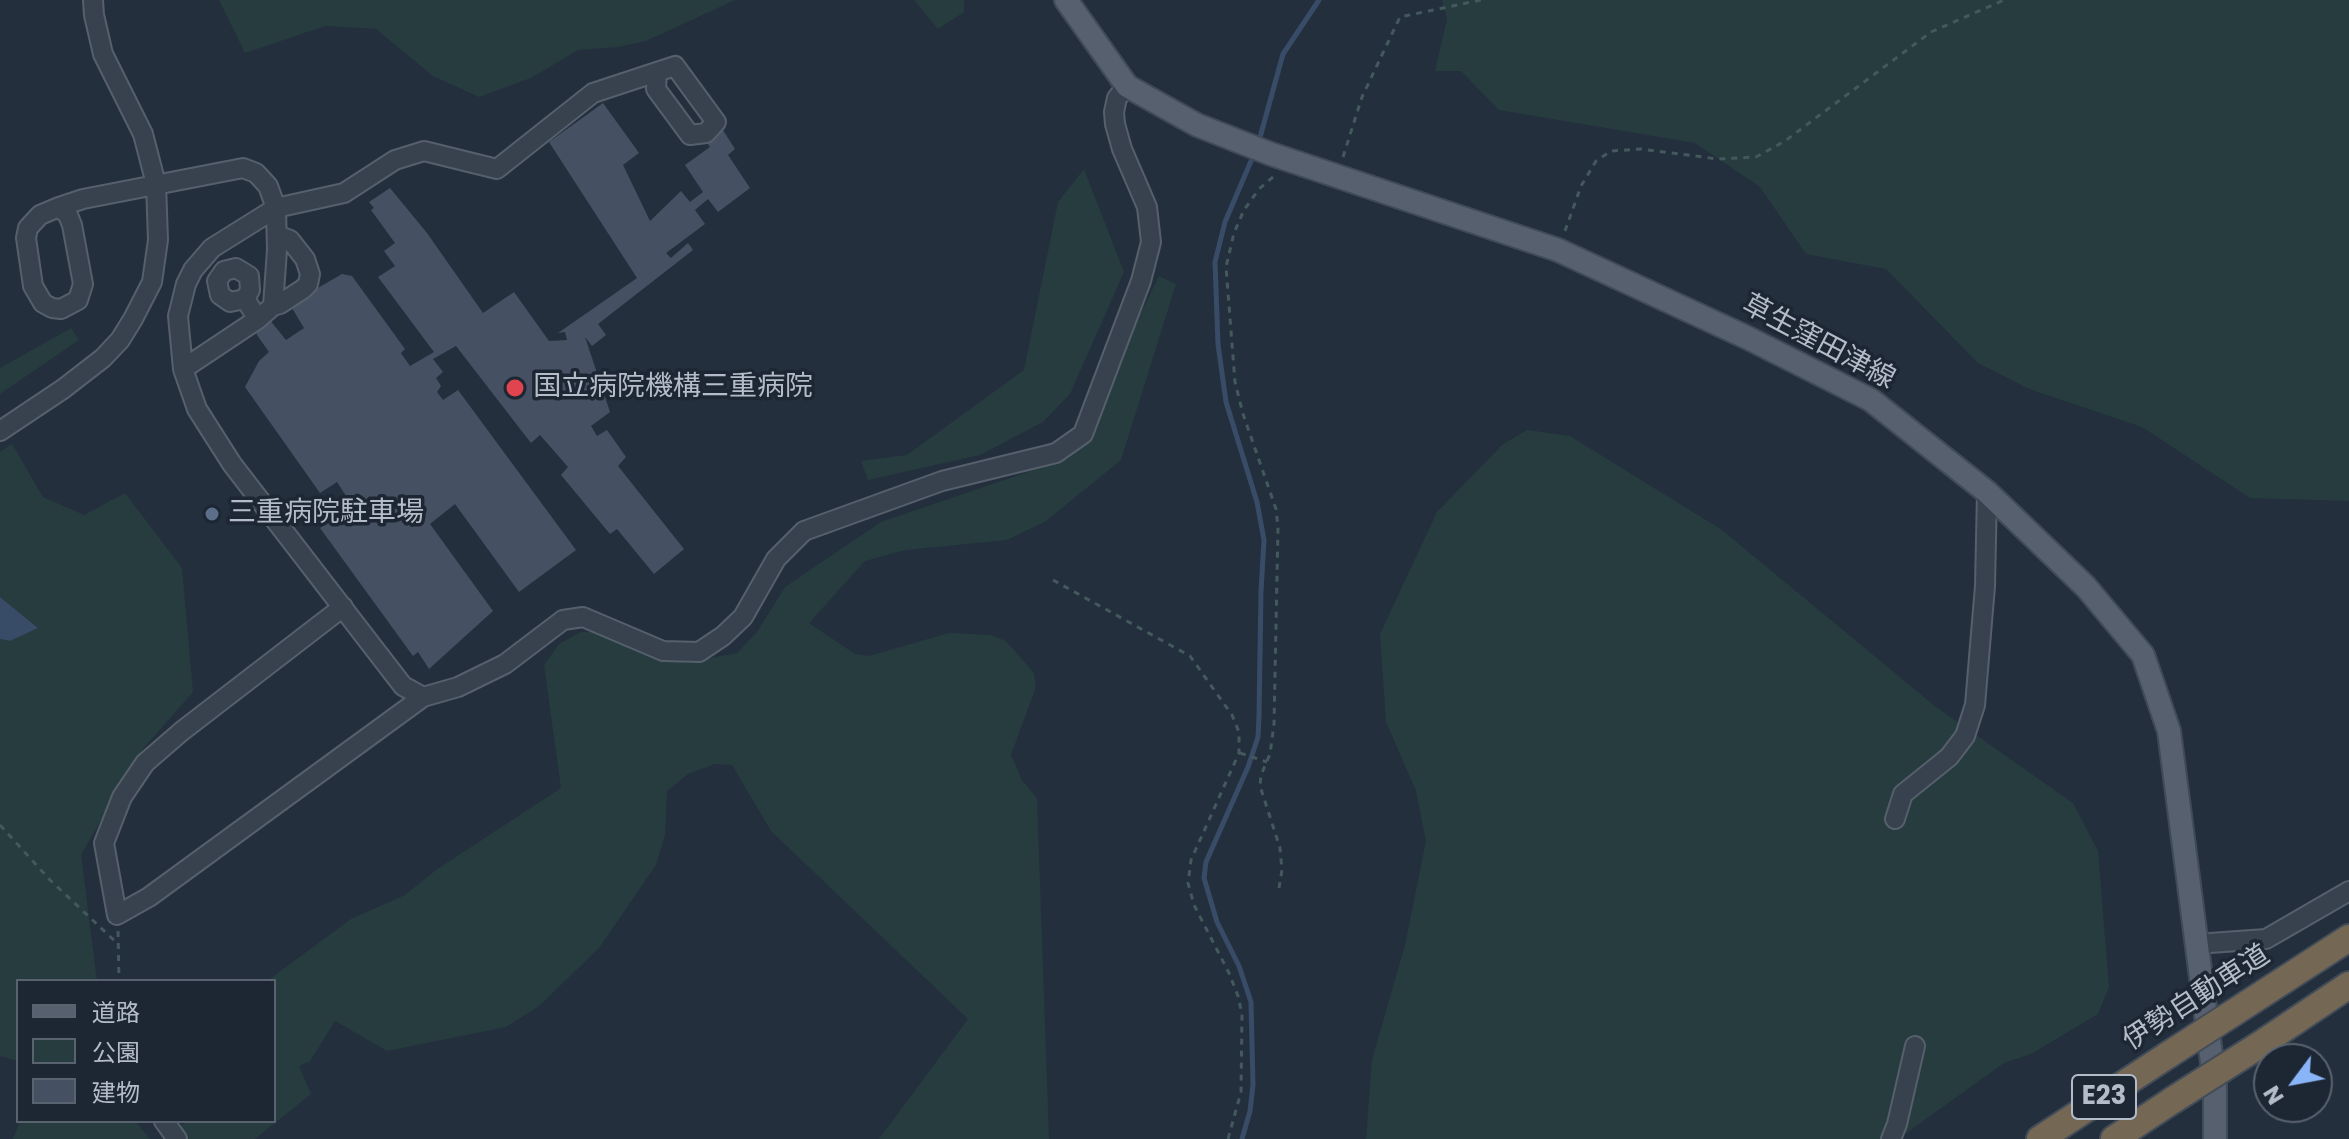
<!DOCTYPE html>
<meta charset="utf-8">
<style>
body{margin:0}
#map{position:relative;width:2349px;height:1139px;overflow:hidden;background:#242f3e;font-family:Poppins,"Noto Sans JP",sans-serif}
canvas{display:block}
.legend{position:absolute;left:16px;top:979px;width:260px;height:144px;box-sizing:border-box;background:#1d2633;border:2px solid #59626f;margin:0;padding:10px 14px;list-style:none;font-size:24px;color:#b4bcc9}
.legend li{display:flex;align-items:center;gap:16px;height:40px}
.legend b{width:40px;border:2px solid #59626f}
.north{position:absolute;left:2253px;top:1043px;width:80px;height:80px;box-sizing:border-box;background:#1d2633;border:2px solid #59626f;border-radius:50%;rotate:238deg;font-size:22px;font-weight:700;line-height:32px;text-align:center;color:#b4bcc9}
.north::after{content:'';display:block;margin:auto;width:28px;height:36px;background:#8ab4f8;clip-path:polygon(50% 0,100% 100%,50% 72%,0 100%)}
</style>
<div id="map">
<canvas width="2349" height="1139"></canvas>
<ul class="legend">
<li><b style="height:10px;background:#56606e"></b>道路</li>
<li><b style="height:22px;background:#263c3f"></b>公園</li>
<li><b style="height:22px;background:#455162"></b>建物</li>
</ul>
<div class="north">N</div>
</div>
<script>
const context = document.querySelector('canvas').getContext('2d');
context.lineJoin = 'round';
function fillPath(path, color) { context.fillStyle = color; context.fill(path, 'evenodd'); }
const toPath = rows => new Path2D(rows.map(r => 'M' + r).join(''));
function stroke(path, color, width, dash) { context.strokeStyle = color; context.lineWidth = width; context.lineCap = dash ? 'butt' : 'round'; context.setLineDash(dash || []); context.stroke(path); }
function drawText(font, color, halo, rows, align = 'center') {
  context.font = font + ' Poppins,"Noto Sans JP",sans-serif'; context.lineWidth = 7; context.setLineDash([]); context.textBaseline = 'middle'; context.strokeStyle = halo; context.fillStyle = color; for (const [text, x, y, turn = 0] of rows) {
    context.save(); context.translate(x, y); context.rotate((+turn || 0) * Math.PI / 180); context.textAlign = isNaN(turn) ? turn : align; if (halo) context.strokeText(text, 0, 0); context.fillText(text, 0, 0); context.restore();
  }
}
fillPath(toPath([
 [219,0,735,0,646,41,618,47,578,50,531,78,479,97,433,76,376,29,325,26,245,53],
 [914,0,964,0,964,12,938,29],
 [1442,0,2349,0,2349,501,2250,498,2142,427,2029,389,1978,363,1886,269,1806,254,1760,187,1695,143,1499,110,1461,71,1435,71,1447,19],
 [1084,169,1124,272,1070,394,1043,422,980,455,868,480,861,461,907,455,1024,370,1058,202],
 [1159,276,1176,284,1121,460,1046,521,1007,540,905,550,865,561,809,623,855,654,869,656,949,633,991,635,1006,641,1034,673,1036,687,1011,755,1022,780,1037,798,1049,1139,879,1139,968,1019,771,831,732,765,715,764,688,774,667,791,665,835,656,865,599,948,539,1006,506,1027,387,1051,335,1021,310,1061,299,1066,311,1094,255,1139,165,1139,186,1121,274,1121,274,981,267,981,351,919,405,895,436,870,561,788,544,665,559,644,581,632,595,632,685,663,737,653,757,632,785,587,881,522,1069,458],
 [71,328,79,340,0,394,0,368],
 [1527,430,1570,436,1722,530,1936,707,2073,803,2098,851,2109,987,2098,1014,2031,1054,2004,1063,1898,1139,1366,1139,1372,1060,1405,945,1426,841,1416,791,1386,722,1380,634,1437,512,1503,444],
 [12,444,43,497,84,515,125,493,182,568,193,692,142,750,81,855,97,981,18,981,18,1061,0,1056,0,639,10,641,38,628,0,597,0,452],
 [20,1121,135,1121,150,1139,13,1139]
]), '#263c3f');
fillPath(toPath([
 [0,597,38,628,10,641,0,639]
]), '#394c67');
stroke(toPath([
 [1259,141,1283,54,1319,0],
 [1242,1139,1250,1111,1253,1085,1251,1002,1239,966,1217,922,1204,878,1206,862,1248,767,1258,737,1259,717,1261,591,1264,540,1257,502,1226,402,1218,344,1215,262,1225,222,1254,154]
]), '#394c67', 5);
fillPath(toPath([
 [603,103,639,153,623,165,650,221,681,191,690,202,703,192,685,165,710,147,705,140,721,127,735,149,728,155,750,188,718,212,708,199,695,210,705,224,666,253,671,258,688,243,693,250,598,324,606,335,592,346,585,337,610,412,591,426,597,436,607,430,626,457,618,466,684,549,654,574,617,529,610,534,561,475,568,467,540,435,531,443,456,346,433,359,443,372,436,378,441,386,437,392,443,400,458,390,576,550,519,592,455,504,430,524,493,611,429,669,418,652,413,656,320,528,352,505,337,482,320,493,245,387,259,361,269,352,257,335,255,327,269,319,286,340,304,328,292,308,295,305,289,293,291,286,300,281,311,292,342,274,352,276,405,349,401,353,410,366,434,352,378,277,395,266,384,251,395,243,371,210,374,208,369,202,390,188,427,233,483,313,514,292,549,341,567,340,565,332,558,333,637,278,549,142]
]), '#455162');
const minor = toPath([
 [59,207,68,215,72,225,83,284,78,300,61,309,52,308,43,303,33,286,26,238,28,228,40,215,59,207,83,199,243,168,256,173,268,186,276,208,212,248,193,270,186,284,178,316,183,369,197,409,232,464,403,686,423,697],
 [245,299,250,290,249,276,236,268,224,271,217,281,220,295,230,302,245,299,258,319],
 [273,306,280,304,303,289,308,284,310,274,305,259,290,240,277,235],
 [183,369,258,319,273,306,277,250,276,208,344,193,395,160,424,151,497,169,593,93,675,66,716,122,706,133,690,135,656,89,657,72],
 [0,431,63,389,103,358,120,340,133,319,152,282,158,240,156,184,143,134,103,54,94,15,93,0],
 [343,607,182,731,145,763,122,797,104,843,117,915,149,897,423,697,458,687,505,664,563,620,583,617,663,651,699,652,723,636,743,617,776,559,804,531,942,481,1056,453,1083,434,1141,281,1151,242,1147,207,1122,149,1115,124,1114,112,1117,98,1127,86],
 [1895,819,1903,794,1949,757,1965,736,1975,705,1985,586,1987,492],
 [2196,944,2266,939,2349,891],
 [164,1121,177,1139],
 [1891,1139,1897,1124,1915,1046]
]);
const major = toPath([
 [1066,0,1127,86,1197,125,1271,154,1558,250,1748,338,1871,400,1987,492,2086,587,2143,655,2169,731,2215,1085,2215,1139]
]);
const highway = toPath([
 [2247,1004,2349,938],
 [2258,1046,2349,985],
 [2040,1139,2168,1055],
 [2114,1139,2173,1100]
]);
stroke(minor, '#565f6c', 22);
stroke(major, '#414a57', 26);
stroke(highway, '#434c59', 30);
stroke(toPath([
 [1343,157,1362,97,1400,17,1481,0],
 [1273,177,1259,189,1244,210,1234,233,1226,267,1235,382,1243,414,1276,509,1278,527,1274,724,1270,754,1261,775,1260,786,1280,848,1282,870,1278,894],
 [1565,231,1581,186,1596,161,1611,151,1641,149,1718,159,1756,157,1785,141,1931,32,2004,0],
 [1053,580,1190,656,1232,715,1239,732,1239,753,1191,860,1188,883,1194,905,1229,973,1238,996,1242,1014,1241,1092,1228,1139],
 [1240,753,1267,762],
 [0,825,50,880,118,944],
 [118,931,119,981]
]), '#44595c', 3, [6, 6]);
stroke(minor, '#38414e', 18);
stroke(major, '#56606e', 22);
stroke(highway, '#746855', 26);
const highwayBridge = toPath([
 [2168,1055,2247,1004],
 [2173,1100,2258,1046]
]);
stroke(highwayBridge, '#434c59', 30, []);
stroke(highwayBridge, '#746855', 26);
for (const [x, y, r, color] of [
 [515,388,10,"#e0444e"],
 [212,514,8,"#5c6f8a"]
]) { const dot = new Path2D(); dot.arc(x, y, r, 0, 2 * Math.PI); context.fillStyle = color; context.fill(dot); stroke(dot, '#1d2633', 3); }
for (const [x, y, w] of [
 [2104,1097,64]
]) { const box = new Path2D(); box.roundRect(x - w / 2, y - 22, w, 44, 6); context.fillStyle = '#1d2633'; context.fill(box); stroke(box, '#b4bcc9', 2); }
drawText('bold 26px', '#b4bcc9', null, [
 ["E23",2104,1097]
]);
drawText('28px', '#b4bcc9', '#1d2633', [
 ["草生窪田津線",1818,343,28],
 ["伊勢自動車道",2197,999,-33]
]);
drawText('28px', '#b4bcc9', '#1d2633', [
 ["国立病院機構三重病院",533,388],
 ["三重病院駐車場",228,514]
], 'left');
</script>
